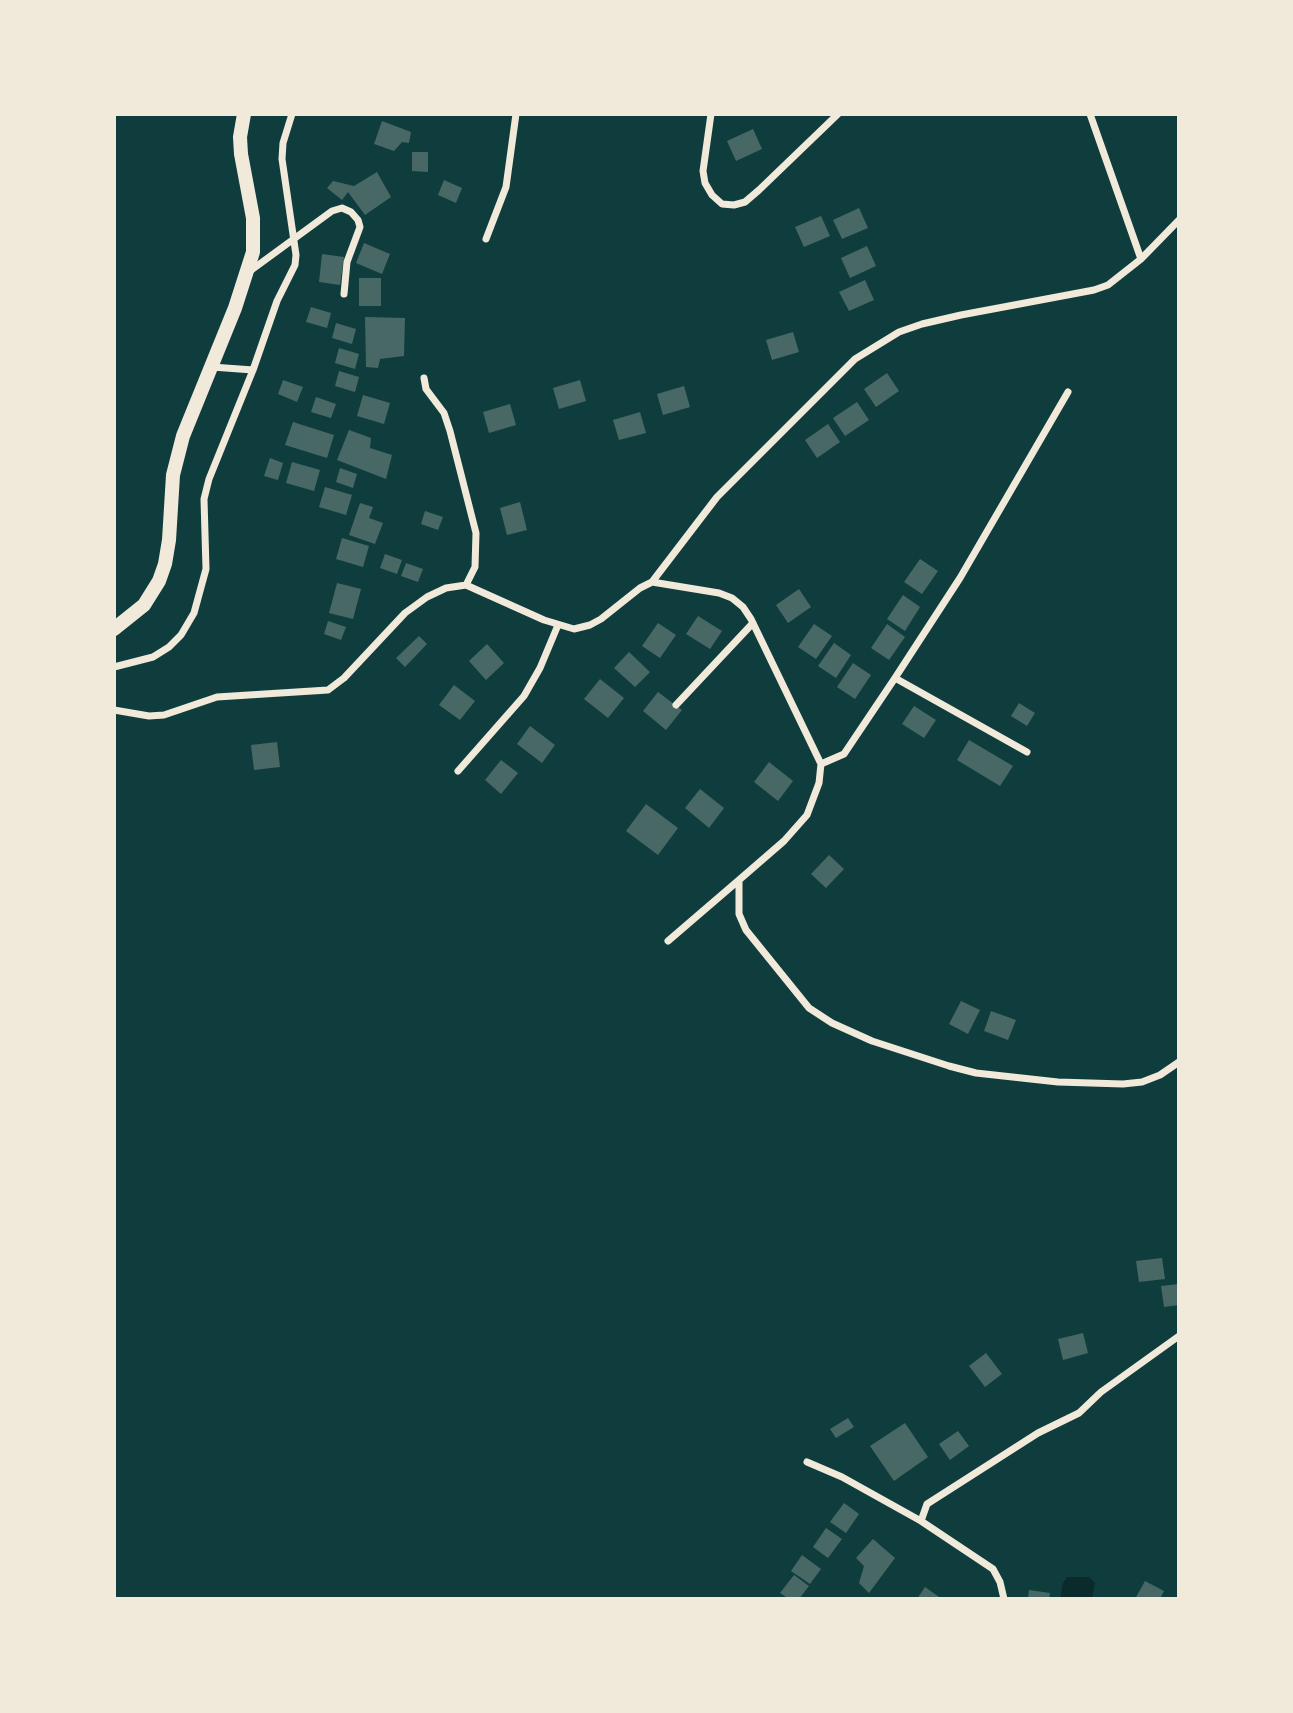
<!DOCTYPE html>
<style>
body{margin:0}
#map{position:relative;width:1293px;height:1713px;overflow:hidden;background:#0f3d3e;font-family:Literata,serif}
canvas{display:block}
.frame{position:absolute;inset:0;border:116px solid #f1e9da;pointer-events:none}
</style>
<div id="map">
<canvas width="1293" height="1713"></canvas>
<div class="frame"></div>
</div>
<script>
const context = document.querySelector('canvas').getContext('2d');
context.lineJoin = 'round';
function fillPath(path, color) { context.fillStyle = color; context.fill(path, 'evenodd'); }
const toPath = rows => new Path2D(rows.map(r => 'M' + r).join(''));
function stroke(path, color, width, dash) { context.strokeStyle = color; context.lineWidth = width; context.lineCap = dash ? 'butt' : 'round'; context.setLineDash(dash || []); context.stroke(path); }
fillPath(toPath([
 [1067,1577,1089,1577,1095,1583,1092,1599,1060,1599,1063,1583]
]), '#0a2a2b');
fillPath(toPath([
 [382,121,411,132,409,143,402,142,394,151,374,144],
 [753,129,762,149,736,161,727,141],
 [412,152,428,152,428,172,412,171],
 [377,172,391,197,365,215,348,192,342,200,327,188,333,181,354,186],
 [444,180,462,188,456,203,438,195],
 [859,208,868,228,842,239,833,220],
 [821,216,830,236,804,247,795,227],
 [364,243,390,254,382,274,356,263],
 [867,246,876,266,850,278,841,258],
 [322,254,344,257,340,285,319,282],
 [359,278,381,278,381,306,359,306],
 [865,280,874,300,849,311,839,292],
 [311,307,331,313,327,328,306,322],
 [365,317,405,318,404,356,380,359,378,368,366,367],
 [336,323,356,329,352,344,332,338],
 [793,332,799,352,772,360,766,340],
 [339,348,359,354,355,369,335,363],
 [339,371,359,377,355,392,335,386],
 [887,373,899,391,876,407,864,389],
 [283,380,303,387,297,402,278,394],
 [580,380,586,401,559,409,553,388],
 [684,386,690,407,663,415,657,394],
 [363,395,390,403,384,424,357,416],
 [316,397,336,404,331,418,311,412],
 [857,402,869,420,845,436,833,418],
 [510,404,516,425,489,433,483,412],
 [640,412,646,433,619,440,613,420],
 [293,422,334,435,327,458,285,445],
 [828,424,840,442,817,458,805,440],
 [349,430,371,438,370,448,392,455,386,479,337,460],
 [270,458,283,463,278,480,264,476],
 [292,462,320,470,314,491,286,483],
 [340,468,357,474,353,488,336,482],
 [325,487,352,495,346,515,319,507],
 [520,502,527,530,507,535,500,508],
 [360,503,373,507,369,518,383,523,375,544,349,535],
 [425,511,443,517,438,530,421,524],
 [342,538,369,546,363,567,336,559],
 [385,554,402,560,397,574,380,568],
 [920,559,938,571,922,594,904,582],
 [406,563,423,569,418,582,401,576],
 [337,583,361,589,353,619,329,613],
 [799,589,811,607,788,623,776,605],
 [903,595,920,607,905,631,887,619],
 [698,616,722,631,710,649,686,634],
 [328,621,346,627,341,640,324,634],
 [658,623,676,635,660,658,642,646],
 [814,624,832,636,816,659,798,647],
 [887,624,905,637,889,660,871,648],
 [419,636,427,644,405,667,396,658],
 [834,643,851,655,836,678,818,666],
 [487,644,504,663,486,680,469,661],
 [629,652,650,672,635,687,614,668],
 [853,663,871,675,855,699,837,687],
 [600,679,624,698,608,718,584,699],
 [454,685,475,701,460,720,439,705],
 [658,692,682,710,666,730,643,711],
 [1019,703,1035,713,1027,726,1011,716],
 [914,706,936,720,924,738,902,724],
 [530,726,555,745,542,763,517,744],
 [969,740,1013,766,1000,786,957,760],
 [277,742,280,767,254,770,251,745],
 [501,760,518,773,501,794,485,780],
 [769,762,793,781,778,801,754,782],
 [700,789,724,808,709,828,685,808],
 [646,804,678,828,658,855,626,831],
 [829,855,844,869,826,888,811,874],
 [961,1001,980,1010,968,1034,949,1024],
 [991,1011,1016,1020,1008,1040,984,1031],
 [1162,1258,1165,1279,1139,1282,1136,1261],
 [1179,1284,1179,1305,1164,1307,1161,1286],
 [1083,1333,1088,1353,1063,1360,1058,1339],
 [986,1353,1002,1374,985,1387,969,1366],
 [848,1418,854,1427,836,1438,830,1429],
 [905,1423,928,1457,894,1481,870,1446],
 [958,1431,969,1446,950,1460,939,1444],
 [844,1503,859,1514,846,1533,830,1522],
 [826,1528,842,1539,828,1558,813,1547],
 [873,1539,895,1558,869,1593,859,1583,864,1566,856,1558],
 [802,1555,821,1569,810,1584,791,1571],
 [794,1575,809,1586,799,1599,789,1599,780,1593],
 [1145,1581,1164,1591,1160,1599,1135,1599],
 [925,1587,942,1599,917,1599],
 [1029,1590,1050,1593,1049,1599,1028,1599]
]), '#486865');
stroke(toPath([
 [711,114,703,171,705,183,712,195,722,204,734,205,745,202,759,190,838,114],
 [1090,114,1141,259],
 [486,239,506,187,516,114],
 [250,271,332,211,342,208,351,212,358,220,360,227,347,262,344,294],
 [212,367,253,370],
 [424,378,426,389,444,413,450,431,476,533,475,567,466,585],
 [652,582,717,497,855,359,899,332,922,324,961,315,1094,290,1108,285,1141,259,1179,220],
 [114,667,153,657,169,647,181,635,194,613,206,569,204,499,209,479,253,370,277,301,295,265,296,255,282,159,283,143,292,114],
 [895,678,1027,752],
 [676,705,753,623],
 [114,710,149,716,164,715,217,697,328,690,344,678,405,613,427,597,446,588,466,585,544,620,574,629,590,625,601,619,640,588,652,582,719,593,732,598,743,607,751,619,821,764,819,783,807,815,784,841,739,880,739,914,746,930,809,1008,832,1023,872,1041,949,1066,976,1073,1058,1082,1123,1084,1142,1082,1160,1075,1179,1062],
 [821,764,844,754,895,678,960,578,1068,392],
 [458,771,524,696,540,668,558,625],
 [668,941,739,880],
 [807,1462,842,1477,921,1521],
 [1004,1599,1000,1582,993,1569,921,1521,927,1504,1038,1433,1079,1413,1101,1392,1179,1336]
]), '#f1e9da', 7);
stroke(toPath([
 [114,629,144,605,159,581,165,564,169,540,173,475,183,436,235,308,253,252,253,218,241,154,240,137,244,114]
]), '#f1e9da', 14);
</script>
